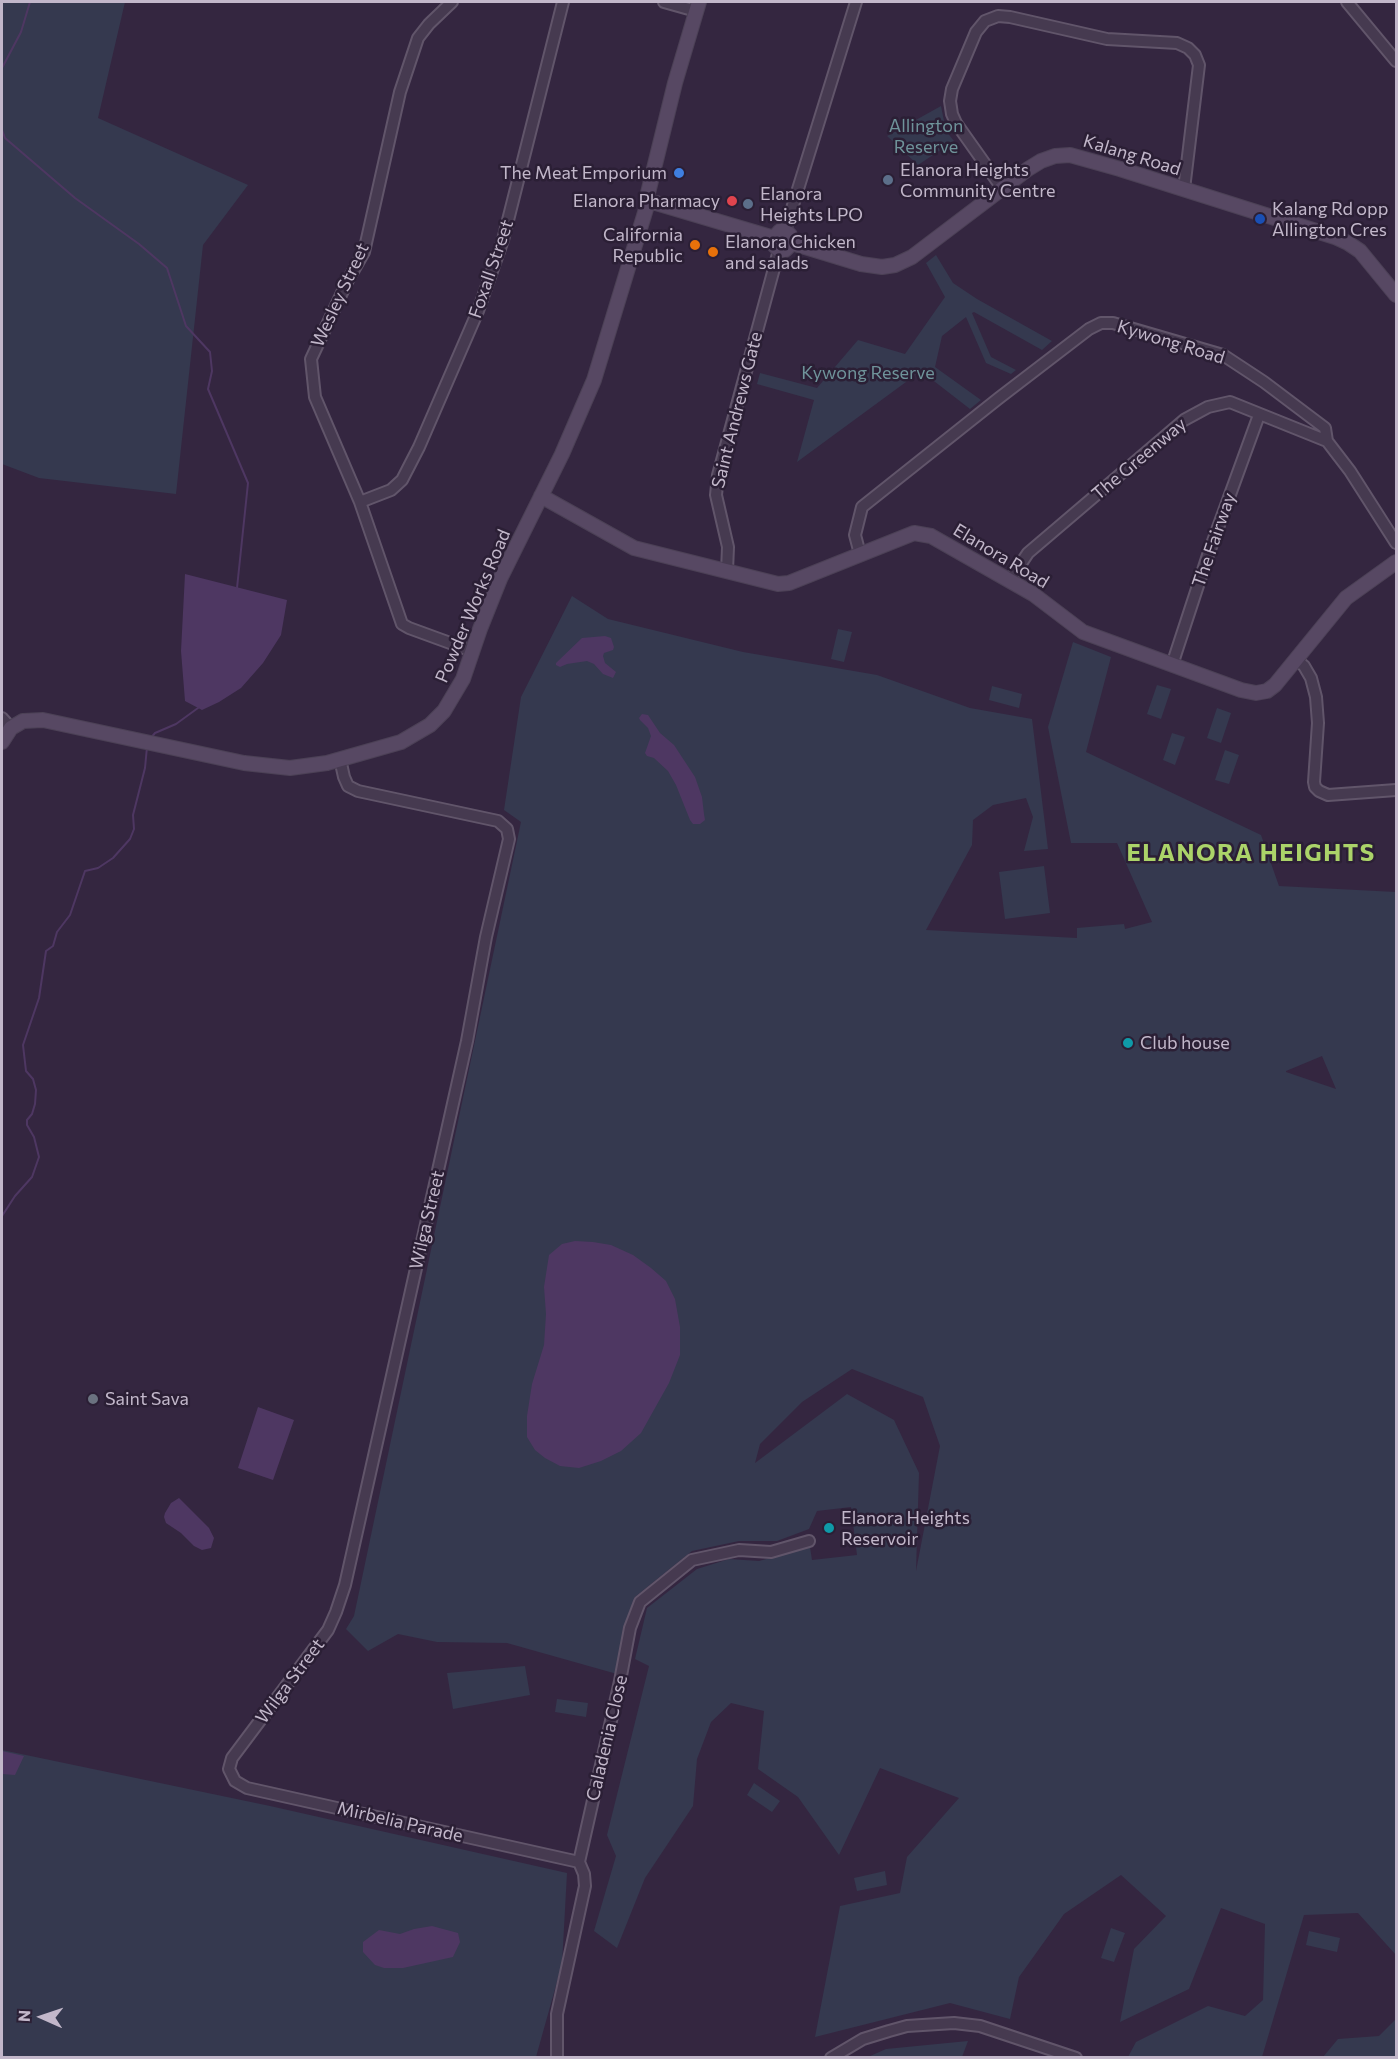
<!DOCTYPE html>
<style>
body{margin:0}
#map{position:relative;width:1398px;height:2059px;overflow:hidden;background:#342640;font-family:Commissioner,sans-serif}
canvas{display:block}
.frame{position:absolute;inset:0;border:3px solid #c2b7ca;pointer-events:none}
.north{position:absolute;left:12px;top:1987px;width:60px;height:60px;-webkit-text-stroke:4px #2b1f35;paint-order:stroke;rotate:273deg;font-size:16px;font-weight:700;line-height:24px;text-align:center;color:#c2b7ca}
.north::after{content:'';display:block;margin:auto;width:21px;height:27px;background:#c2b7ca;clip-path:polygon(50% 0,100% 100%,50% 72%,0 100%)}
</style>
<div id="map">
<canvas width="1398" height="2059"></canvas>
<div class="frame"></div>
<div class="north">N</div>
</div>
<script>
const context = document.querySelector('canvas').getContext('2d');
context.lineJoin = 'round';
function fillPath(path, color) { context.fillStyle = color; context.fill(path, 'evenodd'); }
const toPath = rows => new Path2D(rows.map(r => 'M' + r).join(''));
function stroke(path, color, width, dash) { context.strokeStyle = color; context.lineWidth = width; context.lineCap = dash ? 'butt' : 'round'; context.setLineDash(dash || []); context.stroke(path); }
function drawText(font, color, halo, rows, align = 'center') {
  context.font = font + ' Commissioner,sans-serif'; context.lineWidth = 5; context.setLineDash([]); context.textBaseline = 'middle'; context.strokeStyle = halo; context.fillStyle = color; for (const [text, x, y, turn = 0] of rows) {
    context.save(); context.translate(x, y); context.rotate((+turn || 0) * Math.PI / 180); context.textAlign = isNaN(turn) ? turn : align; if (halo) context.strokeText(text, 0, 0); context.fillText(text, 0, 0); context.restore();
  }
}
fillPath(toPath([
 [2,2,125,2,98,118,248,185,203,245,176,494,39,478,2,464],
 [941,106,946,131,954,141,918,165,887,136],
 [936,255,953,283,977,299,1052,341,1042,350,974,312,972,313,991,357,1016,370,1011,374,986,363,966,317,942,336,935,367,981,400,970,409,921,371,797,462,814,400,757,384,760,373,817,388,858,340,905,354,945,297,926,263],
 [572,596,608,619,743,652,877,675,970,708,1032,719,1048,849,1024,851,1033,817,1026,798,993,805,973,820,972,845,926,930,1077,938,1077,928,1124,924,1125,929,1152,922,1117,843,1071,843,1048,727,1073,642,1111,657,1086,752,1261,835,1279,886,1396,892,1396,1955,1358,1913,1304,1915,1262,2057,1128,2057,1136,2042,1208,2006,1245,2016,1263,2000,1265,1924,1221,1908,1189,1989,1120,2022,1134,1949,1166,1916,1121,1875,1064,1914,1019,1977,1010,2019,950,2003,815,2037,840,1906,900,1893,907,1857,959,1798,880,1768,839,1855,798,1797,758,1769,764,1711,731,1703,711,1722,697,1759,693,1806,645,1878,617,1948,594,1931,616,1856,607,1835,649,1666,635,1659,647,1608,697,1569,729,1559,759,1561,810,1547,812,1560,857,1555,851,1507,817,1511,809,1529,777,1541,739,1541,692,1551,635,1597,625,1624,617,1674,507,1643,437,1642,398,1634,368,1651,346,1629,354,1616,521,822,504,810,521,697],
 [1322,1056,1336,1089,1286,1072,1286,1071],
 [852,1369,923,1397,940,1446,916,1571,919,1473,894,1420,847,1394,755,1463,760,1444,802,1402],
 [838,629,852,632,844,662,831,659],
 [1157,685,1171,689,1161,719,1147,714],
 [992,686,1022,694,1019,708,989,700],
 [1217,708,1231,713,1221,743,1207,738],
 [1172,733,1185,737,1175,765,1163,760],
 [1225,750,1239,755,1229,784,1215,780],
 [1044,866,1050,913,1005,919,999,872],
 [525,1666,530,1695,453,1709,447,1673],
 [557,1699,588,1703,586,1717,555,1712],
 [2,1750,270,1806,567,1873,562,1964,536,2057,2,2058],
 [754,1783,780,1801,772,1812,747,1795],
 [885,1871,887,1885,857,1891,854,1878],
 [1111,1928,1125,1933,1114,1962,1101,1958],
 [1309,1931,1340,1938,1337,1952,1306,1945],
 [1396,2019,1396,2057,1323,2057,1338,2039,1379,2036],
 [968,2041,962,2057,868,2057,886,2049]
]), '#35394f');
fillPath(toPath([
 [185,574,287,600,281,635,263,663,241,688,219,702,202,710,185,701,181,651],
 [605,636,611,638,614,647,613,650,604,653,603,656,605,663,616,672,613,678,603,674,594,664,587,661,567,664,560,667,556,665,556,663,582,638],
 [642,714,648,715,660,733,674,745,695,777,702,797,704,814,705,820,700,824,693,824,690,820,676,785,668,771,654,758,647,756,645,753,651,736,648,728,640,720,639,718],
 [575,1241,593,1242,611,1245,633,1255,651,1268,666,1281,675,1299,680,1327,680,1355,669,1383,641,1433,621,1451,601,1461,579,1468,560,1466,545,1458,535,1450,527,1437,527,1416,532,1384,544,1345,546,1314,544,1287,549,1255,562,1244],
 [258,1407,294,1420,273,1480,238,1468],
 [179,1498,209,1528,214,1538,211,1548,202,1550,194,1546,181,1533,166,1523,164,1517,165,1513,171,1503],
 [2,1751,24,1756,15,1775,2,1774],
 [432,1926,458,1933,460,1942,453,1957,403,1968,384,1968,375,1965,363,1952,363,1942,379,1930,400,1934,414,1929]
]), '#4e3762');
stroke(toPath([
 [2,68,21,32,30,2],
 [2,130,5,138,75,198,139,244,167,268,186,326,210,352,212,371,208,389,248,483,237,588],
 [150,739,155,733,176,724,198,708],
 [2,1216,15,1196,32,1177,39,1157,34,1137,27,1125,27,1120,32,1114,35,1104,36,1090,33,1079,26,1071,23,1045,39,998,46,951,53,946,57,932,70,915,85,871,98,868,113,858,130,839,134,829,133,815,145,768,147,747]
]), '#4e3762', 2);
const street = toPath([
 [452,2,429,24,418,38,400,92,364,252,348,280,311,359,315,397,360,502,402,624,409,628,472,651],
 [664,2,696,11],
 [1347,2,1396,61],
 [1002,188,956,123,952,114,950,101,952,89,976,32,985,21,998,16,1010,17,1107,39,1177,43,1188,48,1195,55,1199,65,1184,189],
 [785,231,856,2],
 [360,502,391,490,402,480,419,447,478,311,503,240,563,2],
 [860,554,855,535,862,507,999,398,1089,329,1101,323,1113,323,1223,355,1264,382,1325,428,1327,441,1350,471,1396,543],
 [727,571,728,547,716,495,718,475,779,250],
 [1010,580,1028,553,1184,420,1208,407,1230,402,1327,441],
 [1297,660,1304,666,1311,678,1316,697,1318,723,1314,782,1315,787,1319,791,1328,795,1396,790],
 [1172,665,1208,555,1259,415],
 [2,718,11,728],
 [340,759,344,777,348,786,358,791,498,821,507,829,509,839,486,937,467,1041,345,1585,336,1612,328,1630,232,1758,229,1769,235,1781,247,1788,579,1862],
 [557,2058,557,2014,585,1886,584,1874,579,1862,620,1681,630,1628,640,1602,692,1560,739,1550,771,1552,809,1541],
 [831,2058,863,2039,889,2031,907,2026,954,2023,980,2026,1076,2058]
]);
const secondary = toPath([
 [648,193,675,83,699,2],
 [656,203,774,238],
 [774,238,774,245,779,250,785,250,792,243],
 [774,238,780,231,785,231,790,235,792,243],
 [792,243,861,264,882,267,895,265,912,257,1028,169,1041,161,1055,156,1070,155,1120,169,1335,237,1348,243,1360,251,1396,295],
 [541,496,634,548,778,584,789,583,914,533,931,536,1033,594,1083,632,1241,690,1256,693,1267,691,1275,685,1346,598,1396,562],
 [2,742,11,728,23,721,43,720,244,763,290,768,327,763,401,742,430,725,444,711,463,679,480,629,500,579,562,454,594,380,646,209]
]);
stroke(street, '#61556a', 14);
stroke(secondary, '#4c4156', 16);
stroke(street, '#463a50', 10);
stroke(secondary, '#574863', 14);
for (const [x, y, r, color] of [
 [679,173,6,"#3f7fe0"],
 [888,180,6,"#5c6f8a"],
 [732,201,6,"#e0444e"],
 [748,204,6,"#5c6f8a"],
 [1260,219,6,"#1a4fb4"],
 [695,245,6,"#e8710a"],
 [713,252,6,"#e8710a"],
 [1128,1043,6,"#0f9aa8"],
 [93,1399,6,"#6b7280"],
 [829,1528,6,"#0f9aa8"]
]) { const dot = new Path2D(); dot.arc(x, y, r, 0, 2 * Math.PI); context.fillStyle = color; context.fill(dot); stroke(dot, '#2b1f35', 2); }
drawText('18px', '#6f939a', '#2b1f35', [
 ["Allington",926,126],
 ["Reserve",926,147],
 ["Kywong Reserve",868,373]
]);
drawText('18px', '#c2b7ca', '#2b1f35', [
 ["Kalang Road",1132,155,17],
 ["Foxall Street",491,269,-71],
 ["Wesley Street",340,295,-65],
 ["Kywong Road",1171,342,17],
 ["Saint Andrews Gate",737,410,-76],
 ["The Greenway",1139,459,-40],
 ["The Fairway",1214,540,-71],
 ["Elanora Road",1001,556,31],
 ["Powder Works Road",473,606,-67],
 ["Wilga Street",427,1220,-77],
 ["Wilga Street",290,1681,-53],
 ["Caladenia Close",607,1738,-77],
 ["Mirbelia Parade",400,1822,13]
]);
drawText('18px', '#c2b7ca', '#2b1f35', [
 ["Elanora Heights",900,170],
 ["Community Centre",900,191],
 ["The Meat Emporium",667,173,"right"],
 ["Elanora",760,194],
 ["Heights LPO",760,215],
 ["Elanora Pharmacy",720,201,"right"],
 ["Kalang Rd opp",1272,209],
 ["Allington Cres",1272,230],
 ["California",683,235,"right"],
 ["Republic",683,256,"right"],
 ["Elanora Chicken",725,242],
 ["and salads",725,263],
 ["Club house",1140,1043],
 ["Saint Sava",105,1399],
 ["Elanora Heights",841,1518],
 ["Reservoir",841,1539]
], 'left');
context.letterSpacing = '1.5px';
drawText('bold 24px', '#abd369', '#2b1f35', [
 ["ELANORA HEIGHTS",1251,853]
]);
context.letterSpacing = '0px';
</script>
